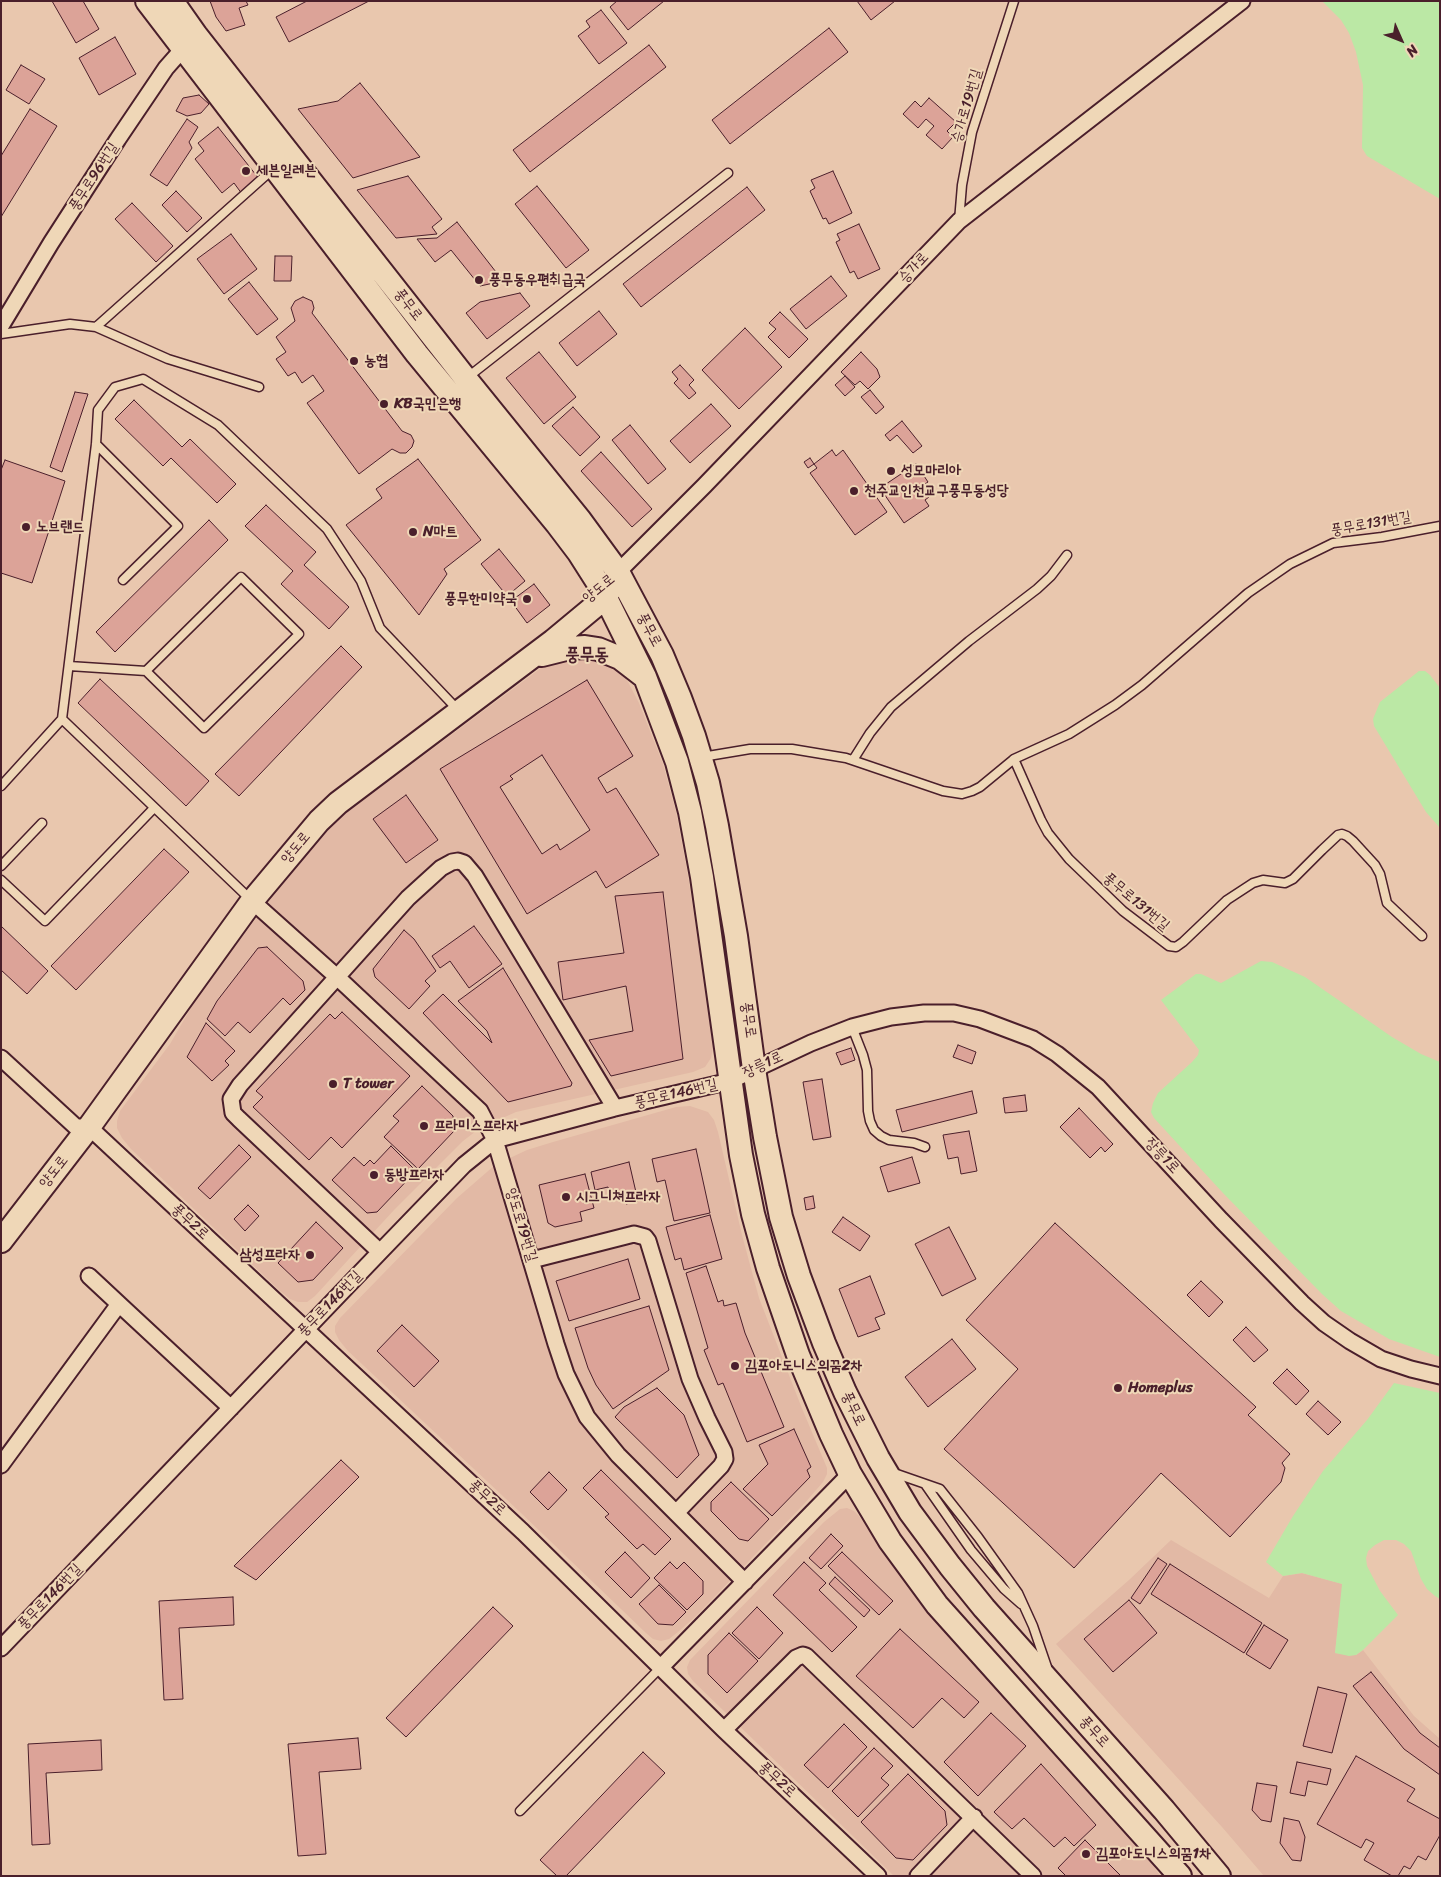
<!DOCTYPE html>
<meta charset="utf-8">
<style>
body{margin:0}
#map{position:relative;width:1441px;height:1877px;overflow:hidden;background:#e9c7ae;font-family:Sriracha,sans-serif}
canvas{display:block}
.frame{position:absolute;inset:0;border:2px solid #4a1f2b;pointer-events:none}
.north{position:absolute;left:1376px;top:15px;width:50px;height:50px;-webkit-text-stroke:4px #efd7b7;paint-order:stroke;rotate:134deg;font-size:14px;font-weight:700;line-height:20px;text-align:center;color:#4a1f2b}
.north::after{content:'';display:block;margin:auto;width:18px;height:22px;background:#4a1f2b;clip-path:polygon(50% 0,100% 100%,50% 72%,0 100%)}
</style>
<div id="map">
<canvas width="1441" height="1877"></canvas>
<div class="frame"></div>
<div class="north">N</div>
</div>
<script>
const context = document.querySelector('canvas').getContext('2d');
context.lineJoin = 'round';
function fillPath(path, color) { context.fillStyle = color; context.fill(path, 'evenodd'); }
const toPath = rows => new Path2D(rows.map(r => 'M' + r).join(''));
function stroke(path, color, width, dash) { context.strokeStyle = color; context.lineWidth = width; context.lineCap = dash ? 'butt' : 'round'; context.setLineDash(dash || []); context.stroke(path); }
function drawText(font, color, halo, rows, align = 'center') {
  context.font = font + ' Sriracha,"Poor Story",sans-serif'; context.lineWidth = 4; context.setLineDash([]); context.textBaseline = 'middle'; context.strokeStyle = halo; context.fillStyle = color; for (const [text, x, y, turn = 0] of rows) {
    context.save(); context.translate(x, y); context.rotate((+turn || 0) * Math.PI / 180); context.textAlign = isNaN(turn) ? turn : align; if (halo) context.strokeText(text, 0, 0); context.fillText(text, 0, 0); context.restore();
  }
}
fillPath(toPath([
 [581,652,619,670,628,682,639,703,663,764,676,812,687,870,709,1010,713,1048,711,1058,705,1067,693,1072,516,1112,480,1128,463,1141,394,1210,315,1296,307,1302,298,1302,290,1299,279,1290,131,1149,122,1138,117,1128,117,1121,120,1111,170,1044,203,987,322,833,337,820,549,662],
 [690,1106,708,1112,714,1120,718,1132,742,1235,759,1298,801,1406,827,1468,827,1474,823,1482,804,1504,696,1616,678,1632,669,1639,661,1641,653,1639,646,1633,521,1513,348,1351,339,1340,335,1332,335,1326,340,1318,457,1198,495,1165,527,1150,553,1142,676,1107],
 [847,1508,854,1511,859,1516,899,1575,952,1639,1144,1851,1160,1876,894,1876,693,1681,688,1674,687,1667,690,1660,824,1522,840,1509],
 [1171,1540,1269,1598,1283,1576,1302,1573,1343,1584,1335,1653,1356,1655,1363,1650,1414,1716,1440,1739,1440,1876,1264,1876,1222,1827,1056,1644,1129,1580]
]), '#e2b9a5');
fillPath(toPath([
 [1322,1,1440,1,1440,199,1367,156,1362,148,1363,85,1356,52,1349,33,1341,20],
 [1419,671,1425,671,1430,675,1440,688,1440,828,1426,812,1374,726,1373,719,1380,702],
 [1261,961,1272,962,1305,977,1392,1037,1421,1054,1440,1062,1440,1357,1389,1339,1341,1311,1322,1294,1223,1193,1154,1118,1151,1112,1153,1103,1158,1093,1192,1062,1198,1055,1199,1050,1161,1000,1196,974,1201,974,1221,983],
 [1394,1383,1440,1393,1440,1599,1435,1596,1427,1589,1421,1579,1411,1551,1404,1544,1396,1540,1384,1540,1375,1545,1368,1551,1366,1558,1367,1566,1380,1591,1398,1615,1363,1650,1356,1655,1349,1656,1335,1653,1342,1584,1302,1573,1283,1576,1266,1562,1293,1516,1323,1471,1367,1420]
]), '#bbe8a5');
const building = toPath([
 [52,1,83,1,99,29,76,43,52,1],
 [210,1,246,1,248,5,239,8,245,25,226,31,216,17,210,1],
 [307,1,369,1,289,42,276,17,307,1],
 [617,1,664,1,628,30,610,7,617,1],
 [857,1,895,1,871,20,857,1],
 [601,10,627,43,599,64,578,36,590,27,586,21,601,10],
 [829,28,848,52,730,144,712,120,829,28],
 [115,37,136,74,99,95,79,58,115,37],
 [649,45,666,67,530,172,513,150,649,45],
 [21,65,45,79,29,104,6,90,21,65],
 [360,83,420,157,353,178,298,109,338,101,360,83],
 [199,95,209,104,201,113,187,116,176,111,183,98,199,95],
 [929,98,956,122,947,131,953,137,942,149,926,135,934,126,926,119,918,128,903,114,915,101,921,107,929,98],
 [30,109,57,126,1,217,1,156,30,109],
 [187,119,198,127,189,142,192,148,167,186,150,175,187,119],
 [218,127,260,180,242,194,234,183,222,193,195,159,204,151,198,143,218,127],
 [833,171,852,213,829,224,826,218,823,219,810,191,815,188,811,180,833,171],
 [408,176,442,219,432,227,437,234,396,238,357,190,408,176],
 [537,186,589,250,566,268,515,204,537,186],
 [747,187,765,210,641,307,623,284,747,187],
 [176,191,202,218,187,232,162,205,176,191],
 [132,203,173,246,156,262,115,219,132,203],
 [457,222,503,281,480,286,451,250,435,262,417,239,437,238,457,222],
 [859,224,880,269,858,279,854,271,850,273,836,242,840,240,837,234,859,224],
 [231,234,257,269,224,294,197,259,231,234],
 [275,256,292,256,291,281,274,281,275,256],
 [831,276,847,296,806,329,790,309,831,276],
 [249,282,278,319,257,335,228,299,249,282],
 [520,293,530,306,487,339,466,313,480,302,520,293],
 [303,297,312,301,314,308,312,313,402,431,411,435,414,441,412,447,406,453,400,453,392,449,359,474,307,403,324,391,313,375,302,383,295,372,288,376,276,359,286,352,276,337,295,321,291,308,295,301,303,297],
 [599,311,617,334,577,366,559,343,599,311],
 [780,312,808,339,789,358,768,337,776,329,769,323,780,312],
 [745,328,782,367,739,409,702,370,745,328],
 [539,352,576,397,544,424,506,378,539,352],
 [861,352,877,369,880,377,868,389,860,381,855,385,841,372,861,352],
 [680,365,694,380,689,385,696,393,689,399,674,383,678,379,672,372,680,365],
 [845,376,855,387,845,396,835,385,845,376],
 [870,390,884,407,876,414,861,397,870,390],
 [75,392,88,394,62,472,50,467,75,392],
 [134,400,182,447,190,439,236,484,217,503,171,458,163,466,115,419,134,400],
 [711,404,731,426,690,463,670,441,711,404],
 [573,407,600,437,580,456,552,426,573,407],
 [902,421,922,446,913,453,897,435,890,441,885,435,902,421],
 [630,425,666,469,648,484,612,440,630,425],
 [832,450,836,456,843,450,887,512,855,535,810,473,817,468,814,464,832,450],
 [601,452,652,509,632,527,581,471,601,452],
 [810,458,814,464,808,468,804,462,810,458],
 [418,459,481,540,444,569,447,574,419,615,346,525,382,498,376,489,418,459],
 [5,460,65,481,32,583,1,573,1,470,5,460],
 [916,464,928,482,922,486,929,497,925,500,929,506,904,523,880,488,916,464],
 [266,505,316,552,304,565,349,607,329,629,281,584,293,571,245,526,266,505],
 [209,520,228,540,115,652,96,632,209,520],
 [499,549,525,581,507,596,481,564,499,549],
 [534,584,550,605,527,623,511,601,534,584],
 [341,646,362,667,239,796,215,774,341,646],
 [100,679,209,781,186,806,78,703,100,679],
 [587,680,633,756,598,778,607,793,616,788,659,855,606,888,596,871,527,914,440,769,587,680],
 [542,755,590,830,560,850,557,844,542,854,500,787,513,779,510,776,542,755],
 [406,795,438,840,406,863,373,819,406,795],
 [164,849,189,872,76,990,51,966,164,849],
 [663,892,683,1059,611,1076,589,1040,633,1031,626,986,563,1000,558,962,624,953,615,896,663,892],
 [1,926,48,971,27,994,1,970,1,926],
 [474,926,502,964,469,988,450,961,440,968,432,956,474,926],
 [404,930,414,939,436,971,425,981,430,986,409,1009,375,977,373,969,404,930],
 [267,947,303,981,305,990,290,1005,283,998,250,1033,238,1022,225,1036,207,1019,217,1001,258,948,267,947],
 [503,968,572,1083,571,1086,508,1102,423,1013,443,994,492,1043,487,1031,458,1001,503,968],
 [342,1012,410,1076,342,1148,331,1137,309,1160,253,1107,263,1097,256,1091,330,1014,335,1019,342,1012],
 [206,1023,235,1051,225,1061,229,1065,212,1081,187,1057,206,1023],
 [958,1045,976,1052,972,1064,953,1057,958,1045],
 [851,1048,855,1060,841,1065,836,1053,851,1048],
 [822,1079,831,1137,813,1140,803,1082,822,1079],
 [422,1086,453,1116,454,1131,418,1169,384,1137,399,1121,393,1116,422,1086],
 [972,1091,977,1113,902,1132,896,1110,972,1091],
 [1025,1095,1027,1111,1005,1113,1003,1098,1025,1095],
 [1079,1108,1113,1144,1105,1152,1101,1147,1090,1158,1060,1127,1079,1108],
 [969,1131,977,1171,961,1174,958,1157,948,1159,943,1135,969,1131],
 [239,1145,251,1157,210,1199,198,1188,239,1145],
 [391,1146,416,1171,377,1212,367,1213,332,1180,354,1157,364,1166,370,1160,374,1164,391,1146],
 [696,1149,710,1213,674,1221,665,1180,657,1182,652,1159,696,1149],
 [912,1157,920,1183,888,1192,880,1167,912,1157],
 [629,1162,638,1201,626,1204,623,1192,610,1195,608,1187,595,1190,591,1172,629,1162],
 [585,1174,594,1208,580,1212,582,1221,555,1227,548,1223,539,1185,585,1174],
 [813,1196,815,1208,806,1210,804,1198,813,1196],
 [248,1205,259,1216,245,1231,234,1219,248,1205],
 [710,1215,722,1259,684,1270,681,1258,675,1260,666,1227,710,1215],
 [843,1217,870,1236,860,1251,832,1232,843,1217],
 [316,1222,343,1248,313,1280,298,1282,278,1263,316,1222],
 [1055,1223,1256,1407,1248,1415,1290,1454,1282,1463,1285,1468,1281,1482,1230,1537,1161,1473,1074,1568,944,1449,1018,1369,966,1320,1055,1223],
 [949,1227,976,1279,942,1296,915,1244,949,1227],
 [628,1259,640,1299,569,1321,556,1281,628,1259],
 [706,1266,718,1302,723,1300,724,1306,736,1303,745,1333,784,1427,747,1442,723,1383,718,1385,704,1350,708,1348,686,1273,706,1266],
 [870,1276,885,1314,875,1318,880,1329,858,1337,839,1289,870,1276],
 [1201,1281,1223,1302,1209,1317,1187,1295,1201,1281],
 [649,1306,669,1370,613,1409,596,1385,588,1368,575,1328,649,1306],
 [402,1325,439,1361,414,1387,377,1351,402,1325],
 [1246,1327,1268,1350,1254,1362,1233,1340,1246,1327],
 [952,1339,976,1369,928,1407,905,1377,952,1339],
 [1287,1369,1309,1391,1296,1405,1273,1383,1287,1369],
 [657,1388,684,1415,699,1455,677,1478,615,1417,624,1407,657,1388],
 [1318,1401,1341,1422,1328,1435,1306,1414,1318,1401],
 [794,1429,811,1467,807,1470,810,1477,772,1516,743,1489,768,1464,759,1445,794,1429],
 [341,1460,359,1477,256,1580,234,1566,341,1460],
 [601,1470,671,1539,655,1555,643,1544,637,1549,605,1517,609,1514,583,1488,601,1470],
 [549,1472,567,1490,548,1510,530,1492,549,1472],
 [731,1482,769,1519,748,1541,739,1539,711,1511,711,1502,731,1482],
 [831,1534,843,1546,821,1569,809,1558,831,1534],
 [625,1552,650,1578,631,1598,605,1572,625,1552],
 [842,1552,893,1601,879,1615,828,1566,842,1552],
 [1158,1558,1167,1564,1140,1604,1131,1598,1158,1558],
 [670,1562,677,1569,684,1562,703,1581,703,1594,687,1610,654,1578,670,1562],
 [804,1562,826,1583,819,1590,857,1627,832,1652,773,1595,804,1562],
 [1170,1564,1262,1623,1244,1653,1151,1594,1170,1564],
 [835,1577,870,1610,864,1617,829,1584,835,1577],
 [659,1585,686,1612,673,1625,658,1624,639,1604,659,1585],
 [233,1597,234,1625,179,1628,183,1699,164,1700,159,1601,233,1597],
 [1129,1600,1157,1633,1113,1672,1084,1639,1129,1600],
 [493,1607,513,1626,406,1737,386,1718,493,1607],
 [757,1607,783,1633,759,1659,732,1633,757,1607],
 [1264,1625,1288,1640,1270,1669,1246,1654,1264,1625],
 [900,1629,979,1702,964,1718,942,1698,913,1728,856,1676,900,1629],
 [729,1633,758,1661,727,1693,708,1674,708,1655,729,1633],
 [1371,1672,1420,1733,1440,1748,1440,1775,1404,1749,1353,1686,1371,1672],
 [1318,1687,1347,1694,1332,1753,1303,1746,1318,1687],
 [991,1713,1026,1746,978,1796,944,1762,991,1713],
 [844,1724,867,1747,828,1788,804,1765,844,1724],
 [358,1738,361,1769,319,1772,326,1854,298,1856,288,1744,358,1738],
 [101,1740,102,1770,46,1773,50,1844,32,1845,28,1744,101,1740],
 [874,1748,893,1766,881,1778,889,1785,858,1817,832,1791,874,1748],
 [643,1752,665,1773,566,1876,557,1876,540,1860,643,1752],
 [1356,1756,1415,1789,1407,1801,1440,1819,1440,1835,1426,1860,1418,1856,1410,1869,1404,1866,1398,1876,1392,1876,1364,1860,1374,1843,1366,1839,1361,1848,1317,1824,1356,1756],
 [1297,1762,1331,1769,1327,1785,1308,1781,1305,1796,1290,1793,1297,1762],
 [1041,1764,1096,1825,1074,1846,1065,1837,1054,1847,1024,1818,1012,1829,994,1812,1041,1764],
 [908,1774,945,1811,947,1825,913,1860,896,1858,861,1822,908,1774],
 [1257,1783,1277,1786,1271,1822,1261,1820,1252,1810,1257,1783],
 [1284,1818,1299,1821,1305,1837,1301,1861,1292,1860,1280,1843,1284,1818],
 [1085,1840,1121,1876,1066,1876,1058,1868,1085,1840]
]);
fillPath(building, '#dca398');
stroke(building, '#4a1f2b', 1);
const lane = toPath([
 [959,221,962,185,972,132,1014,1],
 [96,327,273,169],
 [1,334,70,324,96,327,168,359,259,387],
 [468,377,728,173],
 [96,444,178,526,123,580],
 [69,666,146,671,241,577,299,634,204,728,146,671],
 [62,719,250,899],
 [702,757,750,749,792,749,846,758,943,791,962,794,972,791,980,787,1014,759,1069,734,1115,705,1142,685,1248,593,1290,564,1333,543,1382,537,1440,526],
 [1014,759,1041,820,1048,833,1069,859,1123,911,1169,946,1176,947,1183,942,1227,900,1253,883,1263,880,1285,883,1293,879,1322,850,1338,835,1342,834,1347,836,1353,841,1375,865,1380,874,1387,903,1422,936],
 [853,760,870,733,891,707,969,641,1037,589,1051,576,1067,555],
 [1,786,62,719,96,444,98,410,115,387,143,379,218,425,327,529,361,581,380,628,458,710],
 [1,866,42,823],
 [1,880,45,921,154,808],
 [852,1027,863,1055,867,1070,868,1111,870,1121,874,1130,881,1136,889,1140,914,1143,925,1147],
 [894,1473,940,1489,978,1537,1018,1593,1033,1626,1047,1667],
 [925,1484,971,1550,1004,1589,1021,1604],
 [520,1811,661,1667]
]);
const street = toPath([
 [1,326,51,243,118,139,166,68,189,42],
 [618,572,704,486,959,221,1242,1],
 [252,901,337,977,480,1111,495,1140,556,1344,566,1374,587,1417,618,1455,745,1582],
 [1,1058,76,1127,89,1127,523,1532,724,1730,878,1876],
 [380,1252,239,1119,233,1113,231,1099,240,1085,408,898,441,868,452,862,458,861,464,863,475,876,615,1108],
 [532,1260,634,1234,645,1237,648,1241,690,1379,707,1418,724,1452,725,1459,721,1466,676,1513],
 [89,1276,119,1304],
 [1,1465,119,1304,231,1408],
 [1,1648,380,1252,464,1165,495,1140,615,1108,730,1081,811,1043,852,1027,891,1017,924,1013,954,1013,980,1019,1033,1039,1057,1054,1098,1087,1221,1220,1302,1303,1324,1323,1350,1341,1381,1359,1411,1369,1440,1376],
 [661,1667,850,1474],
 [724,1730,796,1658,803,1655,806,1656,1033,1876],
 [918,1876,974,1817]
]);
const secondary = toPath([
 [147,1,417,354,557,524,579,553,600,586,645,677,677,762,690,812,702,877,741,1155,753,1214,768,1268,798,1355,831,1434,850,1474,890,1541,937,1605,1180,1876],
 [172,1,196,35,466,379,580,520,618,572,662,655,680,698,694,736,708,783,717,826,736,936,754,1069,765,1137,781,1217,799,1276,824,1343,845,1392,878,1458,910,1512,950,1566,984,1608,1164,1810,1219,1876],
 [542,655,570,648,585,647,598,649,620,658,642,675],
 [1,1241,89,1127,252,901,319,821,338,803,553,641,606,597,612,585]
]);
stroke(lane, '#4a1f2b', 11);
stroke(street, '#4a1f2b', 19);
stroke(secondary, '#4a1f2b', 26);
stroke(lane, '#efd7b7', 8);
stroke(street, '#efd7b7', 15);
stroke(secondary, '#efd7b7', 22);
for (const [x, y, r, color] of [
 [246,171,5,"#4a1f2b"],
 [479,280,5,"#4a1f2b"],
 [354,361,5,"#4a1f2b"],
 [384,404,5,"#4a1f2b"],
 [891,471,5,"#4a1f2b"],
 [854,491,5,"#4a1f2b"],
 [26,527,5,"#4a1f2b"],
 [413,532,5,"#4a1f2b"],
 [527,599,5,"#4a1f2b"],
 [333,1084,5,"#4a1f2b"],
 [424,1126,5,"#4a1f2b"],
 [374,1175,5,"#4a1f2b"],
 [566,1197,5,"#4a1f2b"],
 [310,1255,5,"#4a1f2b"],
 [735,1366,5,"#4a1f2b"],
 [1118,1388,5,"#4a1f2b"],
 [1086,1854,5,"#4a1f2b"]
]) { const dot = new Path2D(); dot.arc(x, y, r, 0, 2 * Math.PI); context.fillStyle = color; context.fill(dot); stroke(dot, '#efd7b7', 2); }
drawText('15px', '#4a1f2b', '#efd7b7', [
 ["승가로19번길",967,106,-74],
 ["풍무로96번길",94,177,-57],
 ["승가로",914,268,-47],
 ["풍무로",408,305,52],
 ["풍무로131번길",1371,524,-10],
 ["양도로",599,589,-39],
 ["풍무로",649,630,62],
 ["양도로",296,848,-50],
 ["풍무로131번길",1136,902,40],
 ["풍무로",748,1020,82],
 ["장릉1로",763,1065,-25],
 ["풍무로146번길",676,1094,-13],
 ["장릉1로",1162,1156,47],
 ["양도로",54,1172,-52],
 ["풍무2로",190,1222,43],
 ["양도로19번길",521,1225,73],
 ["풍무로146번길",330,1304,-46],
 ["풍무로",853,1409,64],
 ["풍무2로",487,1498,43],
 ["풍무로146번길",50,1597,-46],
 ["풍무로",1094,1732,48],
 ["풍무2로",777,1780,43]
]);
drawText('bold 15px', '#4a1f2b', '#efd7b7', [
 ["세븐일레븐",256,171],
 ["풍무동우편취급국",489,280],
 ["농협",364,361],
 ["KB국민은행",394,404],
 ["성모마리아",901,471],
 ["천주교인천교구풍무동성당",864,491],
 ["노브랜드",36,527],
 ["N마트",423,532],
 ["풍무한미약국",517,599,"right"],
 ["T tower",343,1084],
 ["프라미스프라자",434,1126],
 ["동방프라자",384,1175],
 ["시그니쳐프라자",576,1197],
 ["삼성프라자",300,1255,"right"],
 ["김포아도니스의꿈2차",745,1366],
 ["Homeplus",1128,1388],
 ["김포아도니스의꿈1차",1096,1854]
], 'left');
drawText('bold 18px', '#4a1f2b', '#efd7b7', [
 ["풍무동",587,655]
]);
</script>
